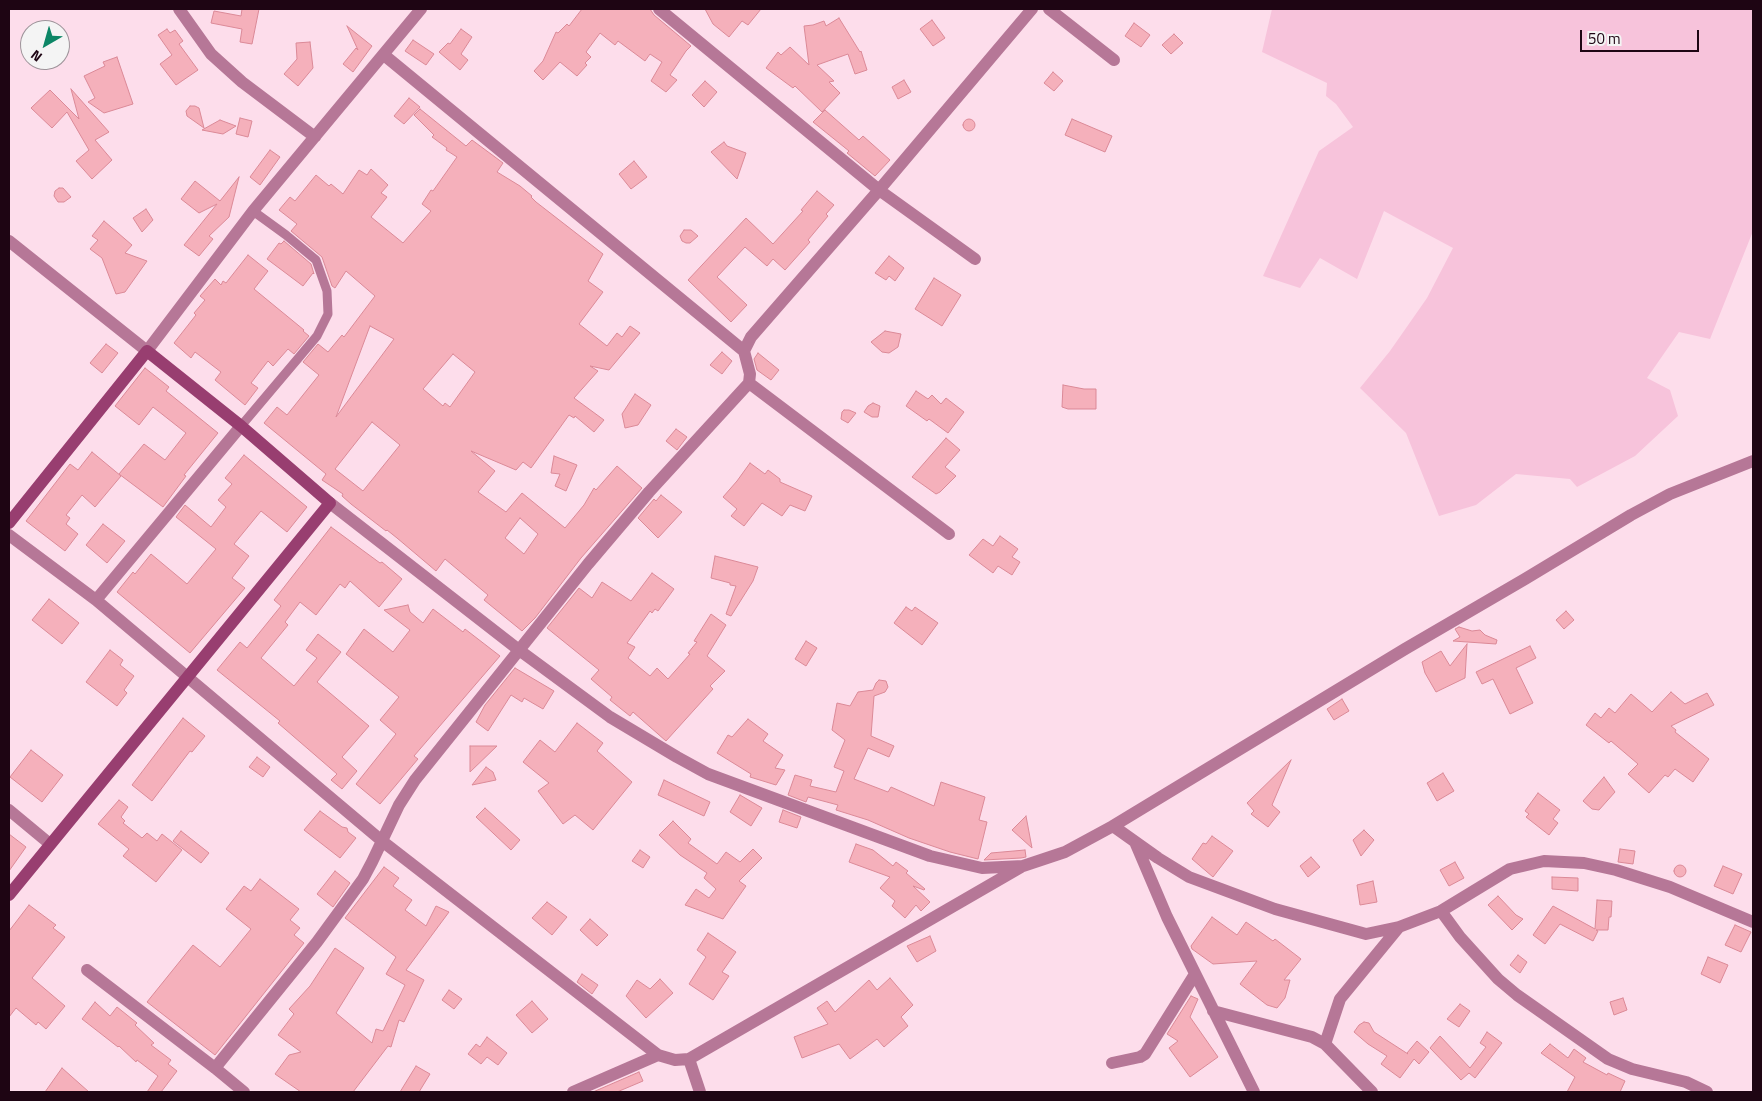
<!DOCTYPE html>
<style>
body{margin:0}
#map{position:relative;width:1762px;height:1101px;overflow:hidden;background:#fdddeb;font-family:"Titillium Web",sans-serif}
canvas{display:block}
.frame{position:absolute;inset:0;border:10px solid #1e0513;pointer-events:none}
.north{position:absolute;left:20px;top:20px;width:50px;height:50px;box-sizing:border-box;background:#f4f4f4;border:1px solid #9e949a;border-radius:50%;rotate:218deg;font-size:14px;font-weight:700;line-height:20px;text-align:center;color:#1e0513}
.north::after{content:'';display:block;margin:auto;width:18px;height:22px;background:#0c8666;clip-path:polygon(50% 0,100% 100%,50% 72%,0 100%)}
.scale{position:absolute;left:1580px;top:30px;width:119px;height:22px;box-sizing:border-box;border:2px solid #1e0513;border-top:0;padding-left:6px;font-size:15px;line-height:18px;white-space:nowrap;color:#1e0513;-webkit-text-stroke:4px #f4f4f4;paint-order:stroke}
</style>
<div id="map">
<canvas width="1762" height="1101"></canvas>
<div class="frame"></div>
<div class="north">N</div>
<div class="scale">50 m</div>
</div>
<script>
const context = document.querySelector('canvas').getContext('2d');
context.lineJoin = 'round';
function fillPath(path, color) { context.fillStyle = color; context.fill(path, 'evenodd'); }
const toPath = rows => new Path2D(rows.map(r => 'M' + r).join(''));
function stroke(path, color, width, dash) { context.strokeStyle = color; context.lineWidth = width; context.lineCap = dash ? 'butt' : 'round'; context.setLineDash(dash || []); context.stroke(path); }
fillPath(toPath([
 [1272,9,1753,9,1753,231,1710,339,1679,332,1647,378,1670,390,1678,416,1635,456,1577,487,1570,479,1516,474,1476,505,1439,516,1406,433,1360,388,1390,351,1427,298,1453,248,1384,211,1357,279,1320,258,1300,288,1263,276,1319,151,1353,127,1336,104,1326,96,1327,83,1262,52]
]), '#f7c3db');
const building = toPath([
 [242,9,259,9,252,44,240,42,242,29,211,23,214,11,241,16,242,9],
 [582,9,650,9,654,15,691,46,686,51,670,75,677,80,666,92,651,81,662,62,650,54,645,61,618,41,615,45,600,33,586,52,591,57,585,63,587,65,577,76,560,62,543,80,534,71,543,61,556,32,558,33,567,24,569,26,582,9],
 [705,9,761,9,748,25,742,21,729,37,713,24,705,9],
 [839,18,860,52,861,51,867,70,855,74,848,54,817,65,834,81,829,82,840,93,822,112,795,86,793,88,766,68,778,52,781,55,790,47,809,65,804,26,813,25,824,21,826,26,839,18],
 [932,20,945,38,933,46,920,29,932,20],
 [1134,23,1150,35,1141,47,1125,36,1134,23],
 [347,26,372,46,353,72,343,64,356,48,358,50,347,26],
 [167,29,170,33,175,30,183,41,179,44,198,70,176,85,160,64,172,55,158,35,167,29],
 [461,29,472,37,461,54,468,60,460,70,439,52,448,43,450,44,461,29],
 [1174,34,1183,43,1171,54,1162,45,1174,34],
 [413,40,434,54,426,65,405,51,413,40],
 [310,42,313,68,298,86,284,74,297,59,296,43,310,42],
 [117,57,133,104,104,113,88,102,95,98,84,76,105,66,103,62,117,57],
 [1053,72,1063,81,1054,91,1044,83,1053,72],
 [904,80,911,92,898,99,892,87,904,80],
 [705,81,717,92,704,107,692,95,705,81],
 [71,89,109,132,95,140,112,160,92,179,76,161,89,150,67,112,52,128,31,108,50,90,79,119,71,89],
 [409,98,420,107,404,124,394,116,409,98],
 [190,106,195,106,199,108,204,128,187,116,186,111,190,106],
 [420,109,466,146,472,140,495,157,503,163,497,172,520,186,532,196,531,197,536,202,603,254,588,281,603,292,579,324,607,346,617,333,622,337,630,326,640,333,609,370,590,366,598,371,574,398,604,420,594,432,575,416,574,418,569,415,531,468,523,462,516,470,471,451,495,471,478,492,506,512,522,493,565,528,584,505,594,488,596,490,617,466,642,488,581,558,535,618,522,631,484,600,488,595,445,559,436,571,397,538,387,530,386,531,351,504,342,496,343,494,322,480,326,474,264,423,277,407,287,415,319,375,303,362,318,344,328,352,342,335,344,337,375,296,346,271,335,288,332,286,322,257,291,231,297,224,279,210,290,197,295,201,316,175,329,186,331,184,343,194,359,170,367,175,371,169,388,185,381,193,387,197,371,217,403,243,431,211,422,204,431,190,433,191,457,157,446,150,447,148,432,137,434,135,414,115,420,109],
 [370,326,394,339,336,417,370,326],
 [453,354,475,372,450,407,445,403,443,406,423,389,453,354],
 [372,422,400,445,363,491,335,469,372,422],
 [520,518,538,534,524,554,505,538,520,518],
 [825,110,859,140,863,136,890,160,875,176,847,153,849,151,813,122,825,110],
 [240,118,252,121,248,137,236,134,240,118],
 '963 125a6 6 0 1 1 12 0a6 6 0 1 1-12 0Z',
 [1072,119,1112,136,1105,152,1065,135,1072,119],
 [220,120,236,126,223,134,202,130,220,120],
 [724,142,727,146,746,153,737,179,711,152,724,142],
 [270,150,280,157,260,185,250,177,270,150],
 [634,161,647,177,631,189,619,174,634,161],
 [239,177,229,217,209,236,213,239,199,256,184,245,217,204,199,213,181,199,195,181,220,201,239,177],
 [59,188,63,188,71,197,64,202,58,202,54,196,55,191,59,188],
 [817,191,834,205,826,214,828,216,808,240,810,242,785,270,773,259,767,266,745,247,717,277,747,305,731,322,688,280,746,218,773,244,803,211,801,210,817,191],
 [146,209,153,220,142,232,133,218,146,209],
 [104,221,132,245,125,253,147,261,125,292,116,294,102,258,90,249,98,240,92,236,104,221],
 [684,230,691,230,698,236,690,243,686,243,682,241,680,236,684,230],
 [284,241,311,264,314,274,313,273,303,286,267,259,279,243,281,244,284,241],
 [248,255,268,271,254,289,304,330,303,331,309,336,294,354,288,349,273,366,268,361,251,383,258,388,245,405,215,380,221,372,195,352,191,358,174,343,196,315,194,313,205,300,200,296,215,279,221,285,223,281,226,283,248,255],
 [889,256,904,268,895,281,889,276,886,280,875,273,889,256],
 [934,278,961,295,942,326,915,309,934,278],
 [885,331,901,334,898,347,889,353,882,352,871,342,885,331],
 [106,344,118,353,102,373,90,363,106,344],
 [722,352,732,361,722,374,710,365,722,352],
 [758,353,779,370,771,380,757,370,754,359,758,353],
 [145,368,169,387,166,391,218,433,184,475,186,476,163,507,119,474,144,444,165,460,186,433,153,407,139,425,115,406,145,368],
 [1063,385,1084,389,1096,389,1096,409,1068,409,1062,407,1063,385],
 [916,391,928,399,932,395,941,404,946,398,964,412,948,433,929,419,927,421,906,406,916,391],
 [635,394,651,405,638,425,625,428,622,414,635,394],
 [873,403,880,406,878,417,872,417,864,412,868,406,873,403],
 [844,410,849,410,856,413,848,423,841,419,842,412,844,410],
 [676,429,687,437,677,450,666,441,676,429],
 [946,438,960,450,945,467,956,476,940,492,936,494,912,477,946,438],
 [92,452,121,476,95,507,82,495,66,515,70,518,66,524,78,534,65,551,26,521,70,464,78,470,92,452],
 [244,455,307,507,287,532,261,511,234,544,249,556,232,578,245,588,190,653,117,592,133,572,135,574,151,554,187,584,216,549,176,517,185,505,211,527,226,507,218,500,232,484,225,478,244,455],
 [554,456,577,465,566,491,555,486,560,474,551,473,554,456],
 [750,463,765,474,768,470,780,479,780,482,812,496,805,511,790,505,782,516,762,503,744,526,731,516,737,509,723,497,737,481,750,463],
 [661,495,682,512,658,538,638,518,654,499,656,501,661,495],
 [103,524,125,541,107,563,86,545,103,524],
 [331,527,380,563,382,562,402,579,379,607,350,581,345,588,340,584,316,615,300,602,285,622,288,625,261,658,294,686,317,658,306,650,318,634,341,652,317,682,369,726,342,757,357,771,342,789,331,780,337,774,278,723,280,721,217,670,240,642,247,648,281,606,274,600,331,527],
 [1000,536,1018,549,1012,557,1020,562,1012,575,998,566,993,573,969,555,983,539,993,546,1000,536],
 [715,556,758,567,753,581,731,616,726,614,736,586,730,585,730,583,711,578,715,556],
 [652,573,674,589,658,611,655,609,652,613,650,611,627,643,635,647,628,658,650,676,657,668,668,679,690,654,688,653,697,642,694,641,711,614,726,625,707,656,725,671,710,686,713,689,666,741,633,712,630,716,610,700,612,697,591,679,599,670,547,628,579,588,592,598,602,582,631,601,652,573],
 [49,599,79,623,62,644,32,620,49,599],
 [408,605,410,612,423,623,433,609,463,632,465,629,500,656,414,756,418,759,380,804,356,784,396,734,380,720,399,697,346,654,364,629,393,652,410,630,384,610,408,605],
 [906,607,912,611,915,607,938,623,922,645,894,623,906,607],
 [1566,611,1574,620,1564,629,1556,620,1566,611],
 [1459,627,1472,631,1480,630,1485,635,1497,640,1496,644,1453,641,1460,637,1455,629,1459,627],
 [806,641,817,648,806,666,795,659,806,641],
 [1467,644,1465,678,1436,692,1425,673,1422,662,1441,651,1450,666,1467,644],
 [1530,646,1536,658,1516,668,1533,703,1510,714,1493,679,1482,684,1476,672,1530,646],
 [110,650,123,660,120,665,134,676,124,690,127,693,117,706,86,682,110,650],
 [515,668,554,691,543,709,524,698,522,702,511,695,488,731,476,722,485,705,515,668],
 [879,680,886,681,888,687,885,692,874,696,871,736,894,746,889,757,868,748,854,779,888,792,891,787,934,806,941,782,985,797,979,820,987,822,978,859,950,852,909,838,868,820,836,810,838,805,808,797,806,802,788,795,795,775,812,780,810,786,836,792,844,771,834,767,845,740,832,730,837,703,850,706,858,692,873,690,876,683,879,680],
 [1671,692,1685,704,1707,693,1714,705,1671,726,1676,730,1675,732,1709,759,1693,782,1675,769,1668,777,1665,775,1649,793,1628,774,1638,764,1611,741,1609,743,1586,725,1595,713,1601,718,1609,708,1615,713,1631,694,1652,712,1671,692],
 [1342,699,1349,711,1334,720,1327,709,1342,699],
 [183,718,205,736,192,752,190,751,152,801,132,785,183,718],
 [748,719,768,734,763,741,783,755,775,768,785,770,776,785,750,777,751,774,717,753,728,735,732,737,748,719],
 [577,723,603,743,597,751,632,782,593,830,575,815,563,824,538,791,549,783,523,762,540,740,555,752,577,723],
 [470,746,497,746,470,772,470,746],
 [31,750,63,775,42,802,10,777,31,750],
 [257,757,270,767,263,777,249,767,257,757],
 [1291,760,1272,805,1280,812,1268,827,1251,814,1254,811,1247,803,1291,760],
 [486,767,493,772,496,780,472,785,486,767],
 [1443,773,1454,791,1437,801,1427,783,1443,773],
 [1604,777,1615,792,1599,810,1592,809,1583,801,1604,777],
 [664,780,710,802,704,816,658,795,664,780],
 [1538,793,1560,810,1553,819,1558,823,1549,835,1526,817,1529,814,1525,811,1538,793],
 [740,795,762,808,751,826,730,812,740,795],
 [119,800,128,807,121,817,125,821,123,823,142,838,147,833,157,841,162,834,182,850,156,882,123,856,129,849,98,824,119,800],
 [485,808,520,840,511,850,476,817,485,808],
 [783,810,801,817,797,828,779,822,783,810],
 [320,811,342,827,347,828,348,832,356,838,340,858,304,830,320,811],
 [1026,816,1032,848,1012,830,1026,816],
 [673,821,691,839,688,843,717,864,726,852,740,862,753,849,762,858,739,881,746,886,723,919,685,905,696,889,709,898,716,889,704,878,707,873,680,855,659,835,673,821],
 [1364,830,1374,840,1361,856,1353,840,1364,830],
 [181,831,209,853,201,863,173,841,181,831],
 [9,834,26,847,9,871,9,834],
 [1212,836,1233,851,1213,877,1192,859,1203,843,1206,844,1212,836],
 [856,844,873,850,893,866,896,862,908,871,906,873,925,889,924,890,913,886,930,902,921,911,916,905,905,918,892,906,895,901,880,888,890,877,849,862,856,844],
 [1620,849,1635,851,1633,864,1618,862,1620,849],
 [640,850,650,857,643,868,632,861,640,850],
 [1025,850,1026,857,1021,858,984,860,991,853,1025,850],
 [1311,857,1320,867,1308,877,1300,866,1311,857],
 [1455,862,1464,878,1449,886,1440,870,1455,862],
 '1674 871a6 6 0 1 1 12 0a6 6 0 1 1-12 0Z',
 [1723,866,1742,874,1733,894,1714,886,1723,866],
 [384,867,399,878,393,886,412,900,405,910,426,926,436,906,449,912,406,970,424,980,404,1022,399,1020,391,1047,388,1046,353,1092,301,1092,275,1074,289,1055,301,1052,278,1035,294,1014,289,1009,310,986,335,948,364,968,336,1013,372,1043,376,1029,383,1031,405,985,386,974,396,957,345,918,384,867],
 [335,871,350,883,333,907,317,894,335,871],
 [1552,877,1578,878,1578,891,1552,889,1552,877],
 [260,879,299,909,290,920,300,928,294,935,304,943,215,1055,147,1002,193,945,220,967,251,929,226,909,244,886,251,891,260,879],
 [1373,881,1377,902,1360,905,1357,885,1373,881],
 [1498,896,1516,915,1523,919,1512,930,1488,905,1498,896],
 [1597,900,1612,901,1611,917,1609,917,1608,930,1596,930,1598,931,1593,941,1560,924,1545,944,1533,935,1553,906,1595,929,1597,900],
 [547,902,567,917,552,935,532,918,547,902],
 [29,905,56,925,53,928,65,937,32,978,65,1006,46,1029,38,1022,36,1025,16,1008,9,1017,9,931,29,905],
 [1212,917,1237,935,1246,922,1273,941,1275,939,1301,959,1284,980,1290,980,1285,998,1277,1008,1267,1005,1240,984,1257,961,1213,964,1192,949,1191,946,1212,917],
 [590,919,608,935,597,946,580,930,590,919],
 [1735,925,1751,932,1741,952,1725,945,1735,925],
 [708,933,736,952,722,972,729,976,713,1000,689,984,706,957,697,950,708,933],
 [930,936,936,951,917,962,907,946,930,936],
 [1518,955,1527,962,1520,973,1510,965,1518,955],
 [1708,957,1728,965,1720,983,1701,974,1708,957],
 [582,974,598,985,592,994,577,982,582,974],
 [890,978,913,1005,901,1017,908,1026,884,1047,877,1039,850,1059,839,1044,802,1058,794,1037,828,1024,817,1008,827,1001,835,1012,869,980,877,990,890,978],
 [660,979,673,993,646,1018,626,996,637,980,650,989,660,979],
 [449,990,462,999,454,1009,442,1000,449,990],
 [1191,996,1198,999,1190,1017,1218,1057,1190,1077,1169,1048,1178,1041,1167,1034,1191,996],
 [1623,998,1627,1010,1614,1015,1610,1002,1623,998],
 [532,1001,548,1019,532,1033,516,1015,532,1001],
 [95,1002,110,1016,117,1007,137,1023,135,1025,154,1043,151,1045,171,1060,168,1064,177,1071,161,1092,147,1092,158,1076,137,1060,136,1062,119,1046,118,1047,82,1019,95,1002],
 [1460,1004,1470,1011,1459,1027,1447,1019,1460,1004],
 [1364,1022,1369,1023,1374,1032,1408,1054,1407,1053,1417,1041,1429,1052,1419,1064,1414,1059,1400,1078,1381,1064,1387,1056,1368,1044,1354,1032,1359,1025,1364,1022],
 [1487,1032,1502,1043,1475,1078,1469,1073,1461,1080,1430,1048,1440,1036,1470,1068,1486,1047,1480,1043,1487,1032],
 [487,1037,507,1053,498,1065,487,1057,481,1064,468,1054,476,1044,480,1047,487,1037],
 [1550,1044,1568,1058,1574,1049,1586,1058,1583,1062,1607,1075,1608,1073,1625,1081,1620,1092,1567,1092,1575,1077,1541,1053,1550,1044],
 [416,1066,430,1074,419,1092,400,1092,416,1066],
 [62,1068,89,1092,45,1092,62,1068],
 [639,1072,643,1081,617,1092,593,1092,639,1072]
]);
fillPath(building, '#f5b0bb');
stroke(building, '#db8997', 1);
stroke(toPath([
 [241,426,317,336,328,314,327,291,316,260,286,235,253,211]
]), '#b67797', 9);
stroke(toPath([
 [179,9,211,54,242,82,315,137],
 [659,9,879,190,975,259],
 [1049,9,1114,60],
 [384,55,744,351],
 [9,241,147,351,253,211,421,9],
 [749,383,949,534],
 [330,503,519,650,610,717,677,757,708,774,930,856,982,868,1023,866,1065,852,1113,826,1405,649,1525,579,1631,515,1670,494,1753,461],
 [9,535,96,600,382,841,658,1055,675,1060,689,1059,1021,867],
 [96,600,241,426],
 [9,810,50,844],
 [1113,826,1158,858,1189,877,1275,909,1366,934,1399,927,1441,911,1510,869,1544,861,1584,863,1616,870,1670,887,1753,922],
 [1135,842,1167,917,1254,1092],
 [1441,911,1460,937,1498,979,1517,995,1608,1059,1632,1069,1686,1082,1707,1092],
 [87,970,215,1068,244,1092],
 [1213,1011,1312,1037,1325,1044],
 [689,1059,700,1092],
 [1112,1063,1140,1057,1145,1054,1195,974],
 [215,1068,317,942,363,879,372,862,399,805,415,780,588,564,649,492,749,383,750,374,744,351,751,337,879,190,1032,9],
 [573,1092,658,1055],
 [1372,1092,1325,1044,1340,999,1399,927]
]), '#b67797', 12);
stroke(toPath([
 [9,523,147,351,241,426,330,503,9,895]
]), '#983e70', 12);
</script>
